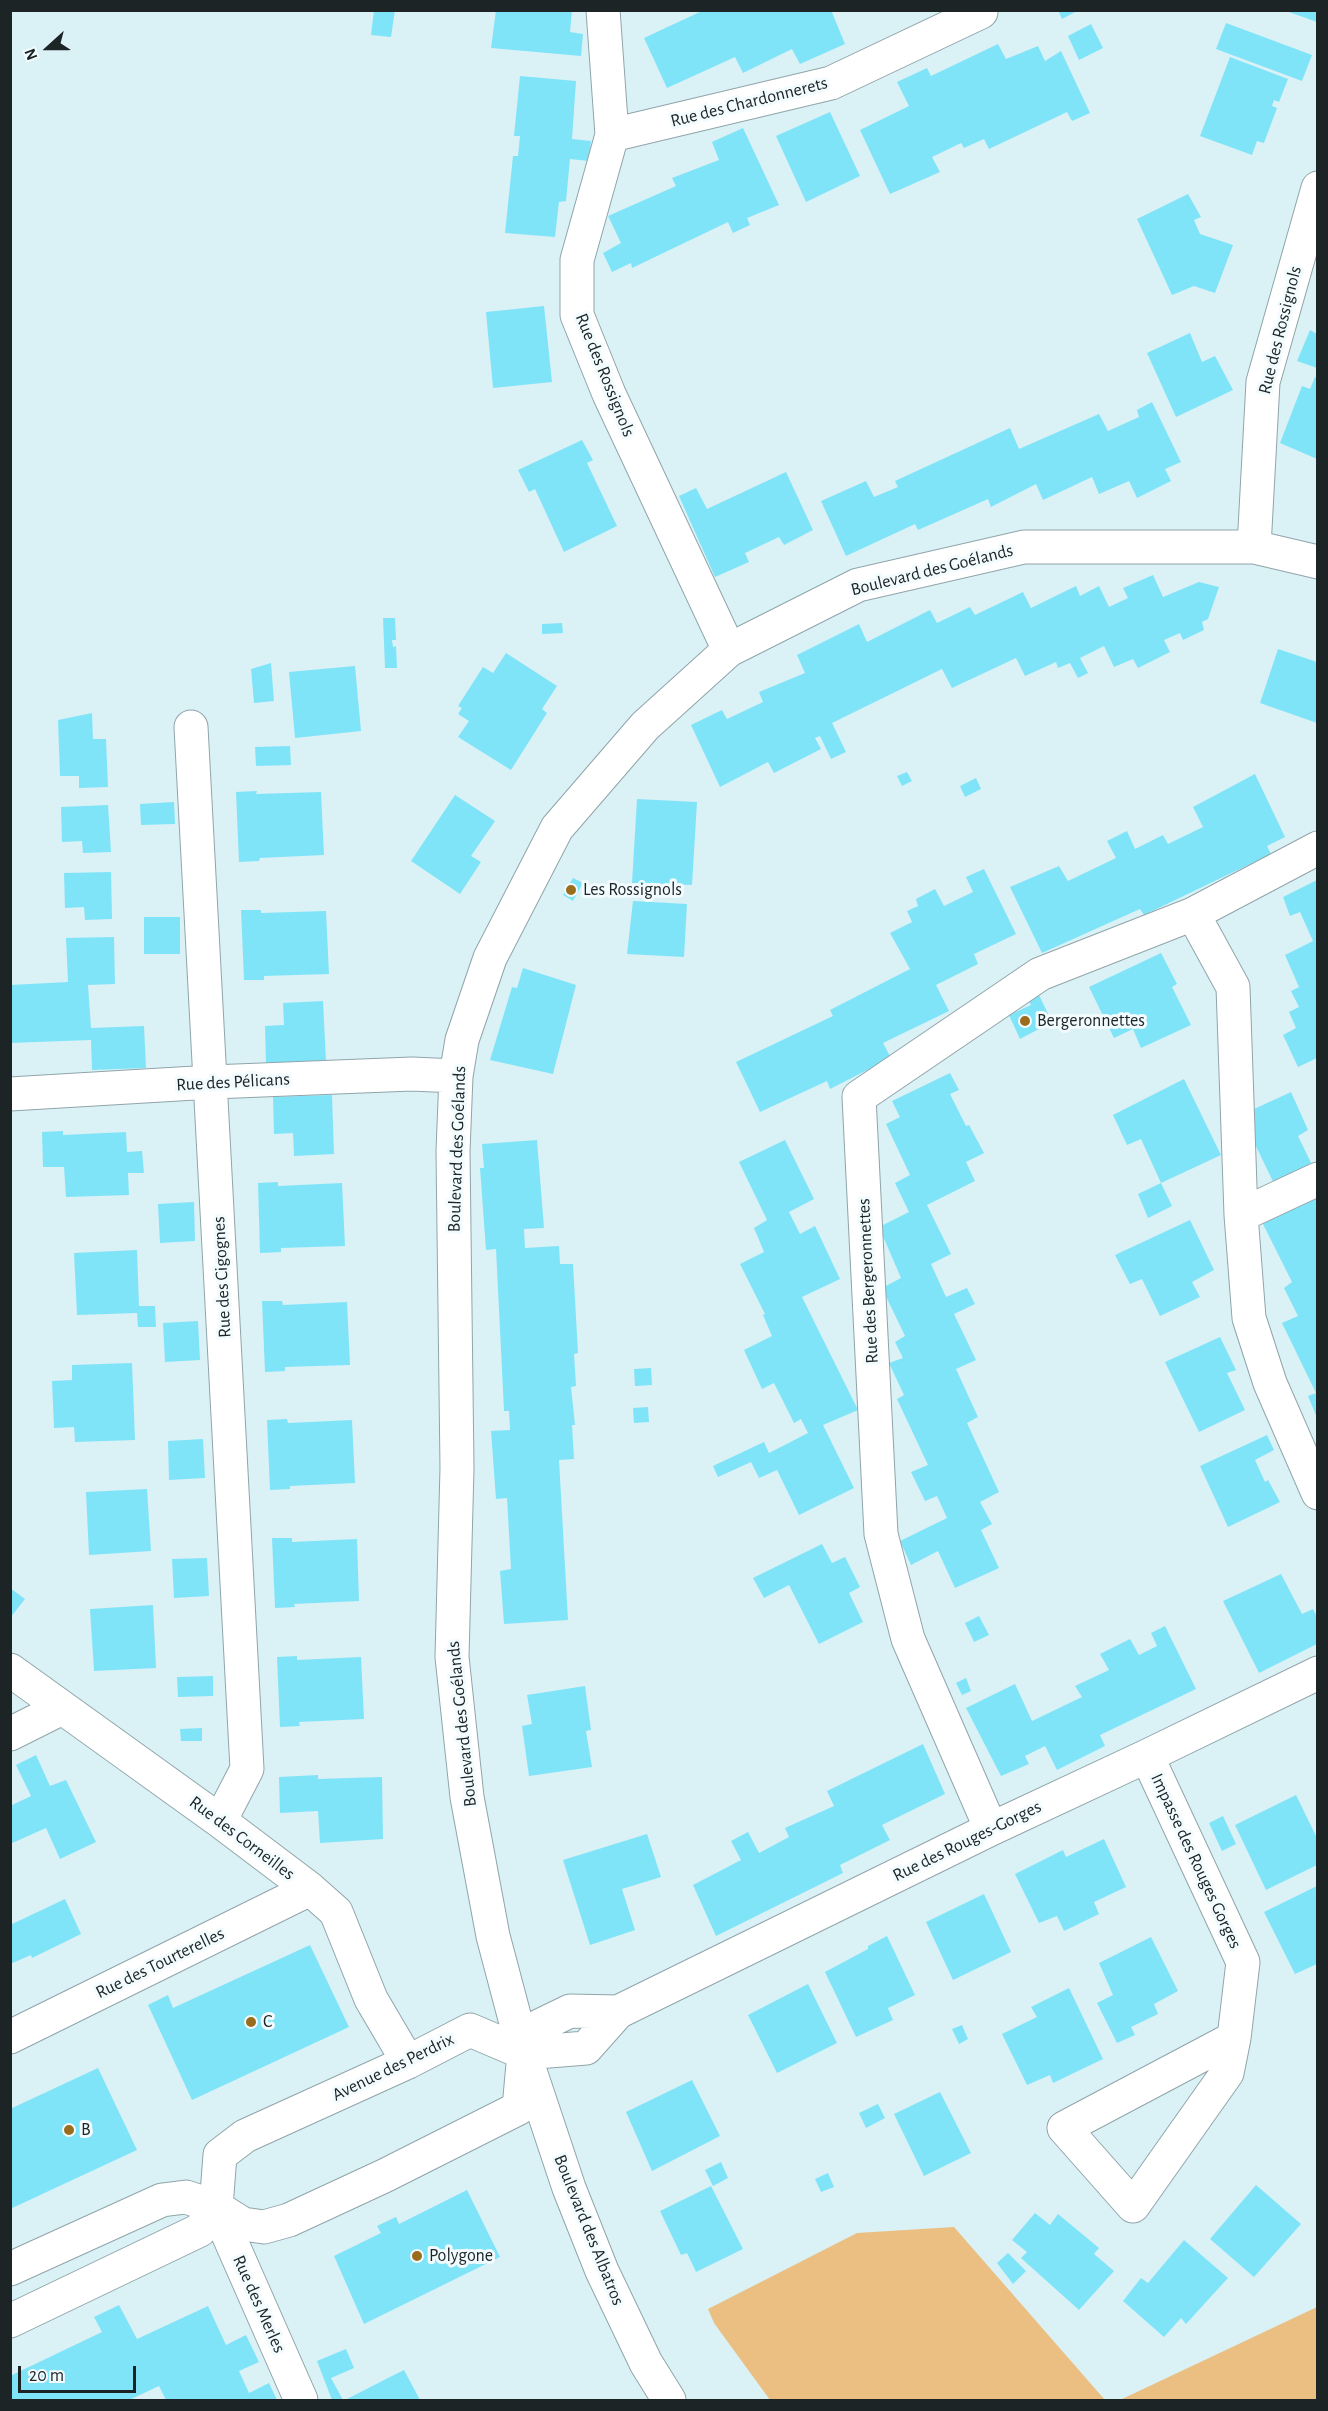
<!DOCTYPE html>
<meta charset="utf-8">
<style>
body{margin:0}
#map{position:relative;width:1328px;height:2411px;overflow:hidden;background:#daf1f6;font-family:"Alegreya Sans",sans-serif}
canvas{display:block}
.frame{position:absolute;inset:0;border:12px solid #1c2426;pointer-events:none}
.north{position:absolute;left:18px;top:18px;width:60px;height:60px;-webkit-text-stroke:4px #f2fbfd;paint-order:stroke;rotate:249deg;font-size:16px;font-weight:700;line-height:24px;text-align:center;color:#1c2426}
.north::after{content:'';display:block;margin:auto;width:21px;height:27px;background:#1c2426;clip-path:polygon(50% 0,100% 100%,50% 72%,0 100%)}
.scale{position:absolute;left:18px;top:2366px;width:118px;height:27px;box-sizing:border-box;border:3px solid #1c2426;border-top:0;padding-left:8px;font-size:18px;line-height:21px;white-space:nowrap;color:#1c2426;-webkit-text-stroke:4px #f2fbfd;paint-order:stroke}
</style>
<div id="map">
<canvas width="1328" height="2411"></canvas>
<div class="frame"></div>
<div class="north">N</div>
<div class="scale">20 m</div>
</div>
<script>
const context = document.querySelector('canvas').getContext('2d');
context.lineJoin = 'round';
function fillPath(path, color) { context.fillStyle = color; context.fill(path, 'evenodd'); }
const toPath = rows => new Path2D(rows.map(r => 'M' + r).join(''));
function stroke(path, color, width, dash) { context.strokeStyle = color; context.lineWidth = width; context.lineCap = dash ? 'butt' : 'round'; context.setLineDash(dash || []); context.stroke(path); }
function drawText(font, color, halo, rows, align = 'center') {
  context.font = font + ' "Alegreya Sans",sans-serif'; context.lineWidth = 6; context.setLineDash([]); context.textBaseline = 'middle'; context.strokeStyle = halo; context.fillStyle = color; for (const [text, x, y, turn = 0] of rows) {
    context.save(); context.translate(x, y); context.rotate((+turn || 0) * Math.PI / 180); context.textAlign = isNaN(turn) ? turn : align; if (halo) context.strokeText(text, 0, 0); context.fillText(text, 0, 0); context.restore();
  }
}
fillPath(toPath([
 [954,2227,1105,2400,770,2400,714,2323,708,2309,857,2233],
 [1317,2307,1317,2400,1120,2400]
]), '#ebbf81');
fillPath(toPath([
 [374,10,395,10,391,37,371,35],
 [496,10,572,10,570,32,583,34,581,56,491,48],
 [704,10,831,10,845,44,800,64,792,49,743,73,735,57,667,88,644,38],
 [1058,10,1079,10,1062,19],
 [1286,10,1317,10,1317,22,1286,11],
 [1226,23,1312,55,1302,81,1216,49],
 [1091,24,1103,48,1079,60,1068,36],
 [998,44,1006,59,1038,46,1045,61,1061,51,1090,113,1072,121,1067,112,989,149,984,139,964,148,961,143,932,157,940,172,890,194,860,130,909,106,897,82,927,68,931,76],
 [1230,57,1288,79,1279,102,1274,100,1272,106,1277,108,1264,143,1257,141,1252,155,1200,136],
 [520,76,576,81,572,139,591,141,589,161,570,159,566,201,559,202,555,237,505,233,513,156,518,156,520,136,514,136],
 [830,112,860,176,806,202,776,136],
 [743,128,779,205,747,218,750,225,733,233,728,222,632,268,631,263,612,272,603,253,621,243,608,216,676,186,672,178,719,160,712,142],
 [1188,194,1201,217,1194,220,1200,234,1233,245,1215,293,1194,286,1172,295,1137,219],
 [544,306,552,382,493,388,486,312],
 [1310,330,1317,334,1317,368,1297,361],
 [1190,333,1202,362,1215,356,1233,390,1176,417,1147,353],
 [1315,377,1317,378,1317,459,1280,443,1302,386,1310,389],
 [1152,402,1181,462,1165,469,1171,481,1137,498,1129,481,1099,494,1092,477,1043,500,1036,484,991,507,988,499,918,530,915,524,846,556,821,501,866,481,874,497,898,487,895,481,1010,428,1019,449,1099,414,1108,431,1139,417,1137,410],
 [582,440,593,460,587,463,617,526,564,552,535,489,529,492,518,470],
 [786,472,813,530,784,545,779,537,745,553,749,562,715,577,679,496,696,488,707,509],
 [1153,575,1163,597,1199,582,1219,587,1208,619,1202,622,1204,630,1183,640,1180,633,1164,640,1170,652,1138,668,1133,659,1114,667,1104,646,1080,658,1088,673,1078,678,1070,663,1058,668,1056,662,1025,676,1016,658,952,688,942,669,832,723,846,752,831,759,820,736,815,738,821,749,774,773,768,762,720,787,691,725,722,710,727,719,763,702,759,692,805,673,797,655,859,624,867,642,930,610,937,623,970,607,975,615,1023,592,1031,608,1076,586,1080,596,1099,586,1109,607,1128,598,1123,588],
 [383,618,395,618,396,640,392,640,393,647,396,646,397,668,385,668],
 [562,623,563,633,542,634,542,624],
 [1278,649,1317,662,1317,723,1260,703],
 [506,653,557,686,542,709,547,713,511,770,458,737,469,721,458,714,462,708,458,706,483,667,493,673],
 [271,663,274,701,254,703,251,669],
 [355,666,361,731,295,738,289,672],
 [92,713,93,739,106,739,108,787,79,788,79,776,60,776,58,720],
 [290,746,291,765,256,766,255,747],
 [907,772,912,781,902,786,897,776],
 [1255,774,1285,837,1267,846,1271,854,1144,915,1140,909,1042,953,1010,887,1059,866,1068,881,1116,858,1107,841,1127,831,1135,849,1163,835,1168,844,1203,827,1193,807],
 [976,778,981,789,965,797,960,786],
 [257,791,256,794,321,792,324,855,260,858,259,861,239,862,236,792],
 [455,795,495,821,471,856,481,862,460,894,411,861],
 [637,799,697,802,692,885,632,883],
 [174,802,175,824,141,825,140,804],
 [108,805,111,852,83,853,82,841,62,842,61,807],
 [984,869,1016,934,974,954,978,964,936,985,949,1011,883,1043,891,1058,830,1089,827,1081,760,1112,736,1062,833,1016,830,1010,910,969,890,933,912,922,907,911,918,906,916,899,935,889,944,906,973,892,966,877],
 [111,872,112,919,85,920,84,907,65,908,64,873],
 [573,878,583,883,573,901,563,895],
 [1317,880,1317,1058,1298,1067,1283,1035,1296,1028,1289,1012,1299,1007,1291,991,1299,987,1285,955,1313,941,1300,912,1290,916,1283,897],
 [633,901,687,904,684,957,627,954],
 [241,910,261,910,261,913,326,911,329,974,264,976,264,980,244,980],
 [144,917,180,917,180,954,144,954],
 [114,937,115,984,88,985,91,1028,144,1026,146,1068,92,1070,91,1040,10,1043,10,985,68,982,66,938],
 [1161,953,1177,984,1172,987,1191,1025,1141,1048,1133,1029,1114,1038,1089,987],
 [523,968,576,985,553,1074,490,1060,512,987,517,988],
 [1039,995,1052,1022,1020,1039,1009,1015,1031,1005,1028,1000],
 [323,1001,326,1061,266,1063,265,1026,284,1025,283,1003],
 [950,1073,959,1090,950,1094,966,1126,969,1125,984,1153,966,1162,975,1181,927,1205,951,1254,931,1264,946,1297,967,1288,975,1304,954,1314,976,1360,956,1369,978,1417,967,1423,999,1492,980,1502,992,1524,981,1530,999,1568,955,1588,938,1551,911,1565,900,1541,947,1518,937,1496,925,1501,911,1472,928,1465,897,1399,904,1395,889,1363,903,1358,895,1342,905,1336,882,1288,901,1278,879,1227,909,1212,895,1183,910,1175,886,1124,900,1117,892,1101],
 [1184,1079,1221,1155,1161,1183,1141,1139,1127,1145,1113,1115],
 [1291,1092,1308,1130,1298,1136,1316,1173,1278,1192,1241,1115],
 [332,1095,334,1154,294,1156,293,1133,274,1134,273,1097],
 [63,1131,63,1135,126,1132,127,1152,142,1151,144,1173,128,1173,129,1195,66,1197,64,1167,43,1167,42,1132],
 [537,1140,544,1228,524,1229,525,1248,559,1246,560,1264,573,1264,575,1299,578,1353,574,1354,576,1386,571,1387,575,1425,572,1425,574,1459,559,1460,568,1620,504,1624,500,1571,511,1569,507,1498,496,1499,491,1431,510,1430,509,1411,504,1411,496,1249,486,1250,480,1168,484,1168,482,1144],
 [785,1140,814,1199,789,1212,800,1234,815,1226,840,1279,802,1297,858,1410,823,1425,854,1488,799,1515,777,1470,759,1478,751,1462,718,1477,713,1466,764,1442,769,1453,808,1433,801,1419,794,1423,774,1383,762,1389,744,1350,772,1336,763,1315,765,1314,740,1264,764,1252,754,1228,767,1220,739,1162],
 [278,1182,278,1186,342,1183,345,1246,281,1248,281,1252,260,1253,258,1183],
 [1161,1183,1172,1206,1148,1218,1138,1194],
 [1317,1188,1317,1418,1308,1396,1316,1393,1282,1323,1298,1316,1284,1288,1292,1282,1259,1216],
 [194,1202,195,1241,160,1243,158,1204],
 [1190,1220,1214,1270,1192,1282,1200,1297,1160,1316,1142,1279,1130,1284,1115,1255],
 [137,1250,139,1306,155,1306,156,1327,138,1327,137,1313,77,1315,74,1253],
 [262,1301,282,1301,283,1305,347,1302,350,1365,285,1367,285,1371,265,1372],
 [198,1321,200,1360,165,1362,163,1323],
 [1220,1337,1236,1370,1227,1373,1245,1410,1199,1432,1165,1362],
 [132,1363,135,1440,75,1442,74,1427,54,1428,52,1381,72,1380,72,1365],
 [651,1368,652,1385,635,1386,634,1369],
 [648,1407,649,1422,634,1423,633,1408],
 [287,1419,288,1423,352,1420,355,1483,290,1486,290,1489,270,1490,267,1420],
 [1267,1435,1274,1450,1255,1460,1265,1482,1268,1480,1280,1502,1228,1527,1200,1466],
 [203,1439,205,1478,169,1480,168,1441],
 [147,1489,151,1551,89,1555,86,1492],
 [272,1538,292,1538,292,1542,357,1539,359,1601,294,1604,295,1607,275,1608],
 [822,1544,832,1563,845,1557,860,1587,849,1593,863,1622,819,1644,789,1585,764,1598,753,1578],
 [207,1558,209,1596,174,1598,172,1559],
 [1281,1574,1302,1614,1313,1609,1317,1617,1317,1644,1259,1673,1223,1601],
 [10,1588,25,1599,10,1618],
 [153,1605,156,1668,94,1671,90,1609],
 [979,1616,989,1635,974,1642,965,1623],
 [1165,1626,1196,1689,1100,1735,1105,1746,1057,1770,1045,1746,1025,1756,1029,1764,1001,1776,966,1708,1015,1684,1032,1721,1082,1697,1075,1686,1109,1670,1100,1654,1130,1639,1139,1655,1157,1646,1151,1633],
 [297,1656,297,1660,361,1657,364,1719,299,1722,300,1726,280,1727,277,1657],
 [213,1676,213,1696,178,1697,177,1677],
 [966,1678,971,1691,962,1695,956,1683],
 [585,1686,591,1730,586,1731,592,1767,529,1776,522,1726,532,1724,527,1695],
 [202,1728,202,1741,181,1741,180,1729],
 [923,1744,945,1794,882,1825,890,1840,840,1865,843,1873,716,1936,693,1885,741,1860,731,1841,748,1832,759,1853,789,1837,785,1828,834,1806,827,1791],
 [36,1755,50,1786,66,1780,96,1842,60,1859,46,1828,10,1844,10,1806,31,1796,16,1765],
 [318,1775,318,1779,382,1777,383,1839,320,1843,318,1811,280,1813,279,1777],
 [1296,1795,1317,1838,1317,1865,1266,1890,1235,1825],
 [1223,1816,1236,1844,1222,1851,1209,1823],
 [647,1834,661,1877,622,1889,635,1930,590,1945,563,1860],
 [1104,1839,1126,1887,1094,1902,1099,1914,1064,1931,1057,1916,1039,1923,1015,1874,1063,1850,1066,1857],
 [1317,1886,1317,1964,1295,1974,1264,1912],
 [984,1894,1011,1952,953,1980,926,1922],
 [65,1899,81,1934,32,1958,31,1955,10,1964,10,1925],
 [887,1936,915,1995,888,2008,893,2020,856,2037,825,1972,868,1949,868,1946],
 [1151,1937,1178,1991,1154,2004,1158,2014,1131,2027,1135,2035,1117,2043,1097,2003,1113,1995,1099,1963],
 [310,1945,349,2027,192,2100,148,2005,168,1995,173,2008],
 [808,1984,837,2043,777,2073,748,2015],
 [1069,1988,1103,2059,1053,2083,1050,2075,1027,2085,1002,2034,1037,2017,1031,2007],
 [962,2025,968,2039,959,2044,952,2029],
 [98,2068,137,2150,10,2209,10,2109],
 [692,2080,720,2136,652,2171,626,2112],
 [940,2092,971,2153,924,2176,894,2114],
 [878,2104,885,2118,866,2128,859,2113],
 [721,2162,728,2178,713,2186,705,2170],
 [828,2173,834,2187,821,2192,815,2179],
 [1256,2185,1301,2224,1254,2277,1210,2239],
 [711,2186,743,2249,696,2272,687,2253,681,2255,660,2211],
 [467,2190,500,2257,364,2324,334,2256,381,2233,377,2226,396,2217,399,2224],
 [1035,2213,1050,2225,1058,2214,1099,2248,1094,2254,1114,2271,1079,2310,1021,2258,1027,2252,1012,2240],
 [1184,2240,1228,2278,1186,2324,1181,2318,1164,2337,1123,2301,1141,2278,1148,2283],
 [1008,2253,1026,2271,1013,2284,997,2263],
 [119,2305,137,2339,208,2306,226,2345,246,2335,259,2362,239,2371,249,2393,269,2383,277,2400,166,2400,159,2386,129,2400,10,2400,10,2376,102,2332,94,2317],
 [346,2349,354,2368,331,2378,343,2400,332,2400,317,2361],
 [404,2370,420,2400,345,2400,390,2377]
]), '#80e4f9');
const minor = toPath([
 [603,10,612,135,577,260,577,315,609,394,729,650],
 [612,135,831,83,981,12],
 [1254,547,1263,382,1318,188],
 [191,727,247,1769,220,1821],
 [1193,914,1318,848],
 [10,1094,212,1082,412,1074,456,1076],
 [1241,1215,1318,1179],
 [10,1670,220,1821,310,1889,336,1912,371,1999,408,2062],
 [10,1734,62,1708],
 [1147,1756,1243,1962,1234,2038,1064,2128,1133,2206,1227,2073,1234,2038],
 [991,1829,908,1639,881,1534,859,1097,1040,974,1193,914,1233,987,1241,1215,1249,1318,1270,1383,1318,1493],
 [10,2037,310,1889],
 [216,2207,301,2400],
 [10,2269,162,2200,186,2197,216,2207,243,2224,264,2227,289,2220,384,2176,519,2108,524,2053,537,2027,570,2011,618,2012],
 [10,2321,200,2230,216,2207,220,2155,245,2136,408,2062,470,2030,524,2053,586,2048,618,2012,991,1829,1147,1756,1318,1673],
 [669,2400,646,2363,602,2271,569,2188,524,2053,493,1936,467,1797,452,1657,457,1468,453,1151,456,1076,462,1040,490,958,557,828,645,726,729,650,858,585,1024,547,1254,547,1318,562]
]);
stroke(minor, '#90a5aa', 35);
stroke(minor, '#fff', 33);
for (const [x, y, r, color] of [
 [571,890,6,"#9a6c1d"],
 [1025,1021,6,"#9a6c1d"],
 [251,2022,6,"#9a6c1d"],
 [69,2130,6,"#9a6c1d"],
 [417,2256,6,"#9a6c1d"]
]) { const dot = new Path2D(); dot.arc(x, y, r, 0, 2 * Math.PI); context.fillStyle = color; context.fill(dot); stroke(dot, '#f2fbfd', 2); }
drawText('18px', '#1c2426', '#f2fbfd', [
 ["Rue des Chardonnerets",749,102,-14],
 ["Rue des Rossignols",1280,330,-76],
 ["Rue des Rossignols",605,375,68],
 ["Boulevard des Goélands",932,570,-14],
 ["Rue des Pélicans",233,1082,-3],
 ["Boulevard des Goélands",457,1149,-88],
 ["Rue des Cigognes",222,1277,-93],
 ["Rue des Bergeronnettes",868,1281,-93],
 ["Boulevard des Goélands",462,1724,-96],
 ["Rue des Corneilles",242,1838,37],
 ["Rue des Rouges-Gorges",967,1841,-26],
 ["Impasse des Rouges Gorges",1196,1861,65],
 ["Rue des Tourterelles",160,1963,-26],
 ["Avenue des Perdrix",393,2067,-26],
 ["Boulevard des Albatros",589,2230,68],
 ["Rue des Merles",259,2304,66]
]);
drawText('18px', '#1c2426', '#f2fbfd', [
 ["Les Rossignols",583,890],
 ["Bergeronnettes",1037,1021],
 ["C",263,2022],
 ["B",81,2130],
 ["Polygone",429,2256]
], 'left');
</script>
